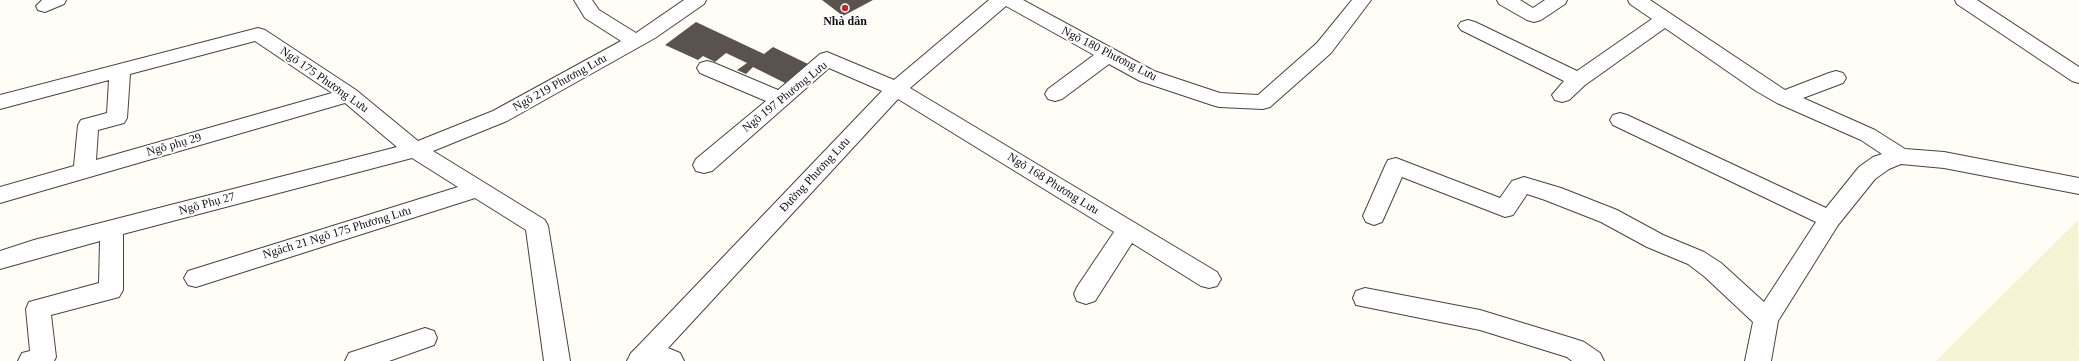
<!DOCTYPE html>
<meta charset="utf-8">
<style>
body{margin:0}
canvas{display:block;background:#fffdf5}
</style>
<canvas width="2079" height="361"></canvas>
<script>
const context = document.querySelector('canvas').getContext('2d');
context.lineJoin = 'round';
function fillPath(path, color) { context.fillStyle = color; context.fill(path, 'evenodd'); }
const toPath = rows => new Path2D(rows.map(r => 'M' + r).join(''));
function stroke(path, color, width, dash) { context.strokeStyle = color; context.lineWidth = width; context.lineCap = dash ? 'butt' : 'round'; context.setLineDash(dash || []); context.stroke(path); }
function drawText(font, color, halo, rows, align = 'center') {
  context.font = font + ' Georgia,serif'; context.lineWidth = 4; context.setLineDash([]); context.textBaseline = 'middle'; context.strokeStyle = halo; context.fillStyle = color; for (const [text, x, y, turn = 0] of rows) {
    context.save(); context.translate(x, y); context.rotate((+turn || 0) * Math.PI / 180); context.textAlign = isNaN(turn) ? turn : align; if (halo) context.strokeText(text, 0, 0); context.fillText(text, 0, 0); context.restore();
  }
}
fillPath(toPath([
 [2078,220,2079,361,1936,361]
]), '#f6f3d4');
fillPath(toPath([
 [822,0,873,0,843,16],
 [696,22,764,54,773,47,808,64,785,83,753,67,746,74,737,70,747,63,726,53,715,62,703,56,698,60,665,45]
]), '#5a524d');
const minor = toPath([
 [42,0,66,0,64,4,45,12,38,10,36,6,42,0],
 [574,0,592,0,599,10,636,33,684,0,706,0,704,4,655,38,507,121,433,151,545,220,548,226,570,361,544,361,526,230,475,198,196,287,188,285,184,278,188,271,458,187,412,158,123,234,123,290,119,297,51,315,56,357,54,361,18,361,22,353,30,351,26,309,29,302,99,283,100,241,0,269,0,251,34,240,397,147,345,103,0,203,0,187,74,166,78,125,81,120,107,113,109,80,0,109,0,95,258,28,265,30,356,90,418,141,493,111,621,41,585,18,574,0],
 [255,41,332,93,96,160,98,130,124,123,127,118,130,74,255,41],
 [989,0,1023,0,1154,71,1220,93,1258,95,1317,43,1352,0,1371,0,1331,53,1270,107,1263,109,1219,107,1212,105,1140,81,1109,64,1062,99,1055,101,1048,99,1045,94,1048,89,1094,55,1006,6,910,88,1217,272,1221,279,1217,286,1209,288,1201,286,1132,243,1095,301,1086,304,1077,301,1074,294,1077,287,1114,232,898,99,668,348,680,353,684,361,627,361,631,353,640,344,882,91,829,68,712,171,704,173,696,171,693,165,696,159,766,101,700,73,697,68,700,63,707,61,714,63,778,90,820,54,827,52,894,80,989,0],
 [1497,0,1520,0,1533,8,1545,0,1567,0,1565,4,1541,20,1534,22,1527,20,1499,4,1497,0],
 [1628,0,1650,0,1785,90,1829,73,1836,71,1843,73,1846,78,1843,83,1803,98,1875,130,1905,149,1944,152,2079,178,2079,194,1944,168,1901,164,1889,169,1875,179,1838,225,1778,321,1771,361,1745,361,1753,322,1705,277,1688,264,1647,247,1601,222,1545,200,1527,194,1513,215,1505,217,1402,177,1382,222,1374,225,1366,222,1363,216,1385,166,1388,160,1396,158,1500,198,1512,181,1524,177,1561,188,1617,210,1663,235,1704,252,1721,263,1764,302,1816,222,1613,125,1610,120,1613,115,1620,113,1627,115,1826,208,1859,167,1873,157,1882,154,1861,140,1777,103,1756,91,1665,28,1585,85,1569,100,1562,102,1555,100,1552,95,1564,81,1461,30,1458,26,1461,22,1468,20,1475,22,1577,71,1652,19,1630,4,1628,0],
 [1955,0,1977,0,2079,67,2079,83,2072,81,1957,4,1955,0],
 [1365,288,1480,310,1575,339,1584,342,1600,353,1604,361,1572,361,1567,357,1480,330,1356,305,1353,298,1356,291,1365,288],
 [425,328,434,331,437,338,434,345,389,361,345,361,349,353,425,328]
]);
stroke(minor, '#444', 2);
fillPath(minor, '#fff');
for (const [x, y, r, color] of [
 [845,8,4,"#c4262e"]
]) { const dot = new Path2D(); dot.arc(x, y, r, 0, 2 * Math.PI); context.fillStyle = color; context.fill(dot); stroke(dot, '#fff', 1.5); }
drawText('bold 12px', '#111', '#fff', [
 ["Nhà dân",845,22]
]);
drawText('12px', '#111', '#fff', [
 ["Ngõ 180 Phương Lưu",1109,54,27],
 ["Ngõ 175 Phương Lưu",324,80,35],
 ["Ngõ 219 Phương Lưu",560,83,-29],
 ["Ngõ 197 Phương Lưu",785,97,-39],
 ["Ngõ phụ 29",174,145,-16],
 ["Đường Phương Lưu",815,175,-47],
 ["Ngõ 168 Phương Lưu",1053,184,32],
 ["Ngõ Phụ 27",207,204,-15],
 ["Ngách 21 Ngõ 175 Phương Lưu",337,233,-17]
]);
</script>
